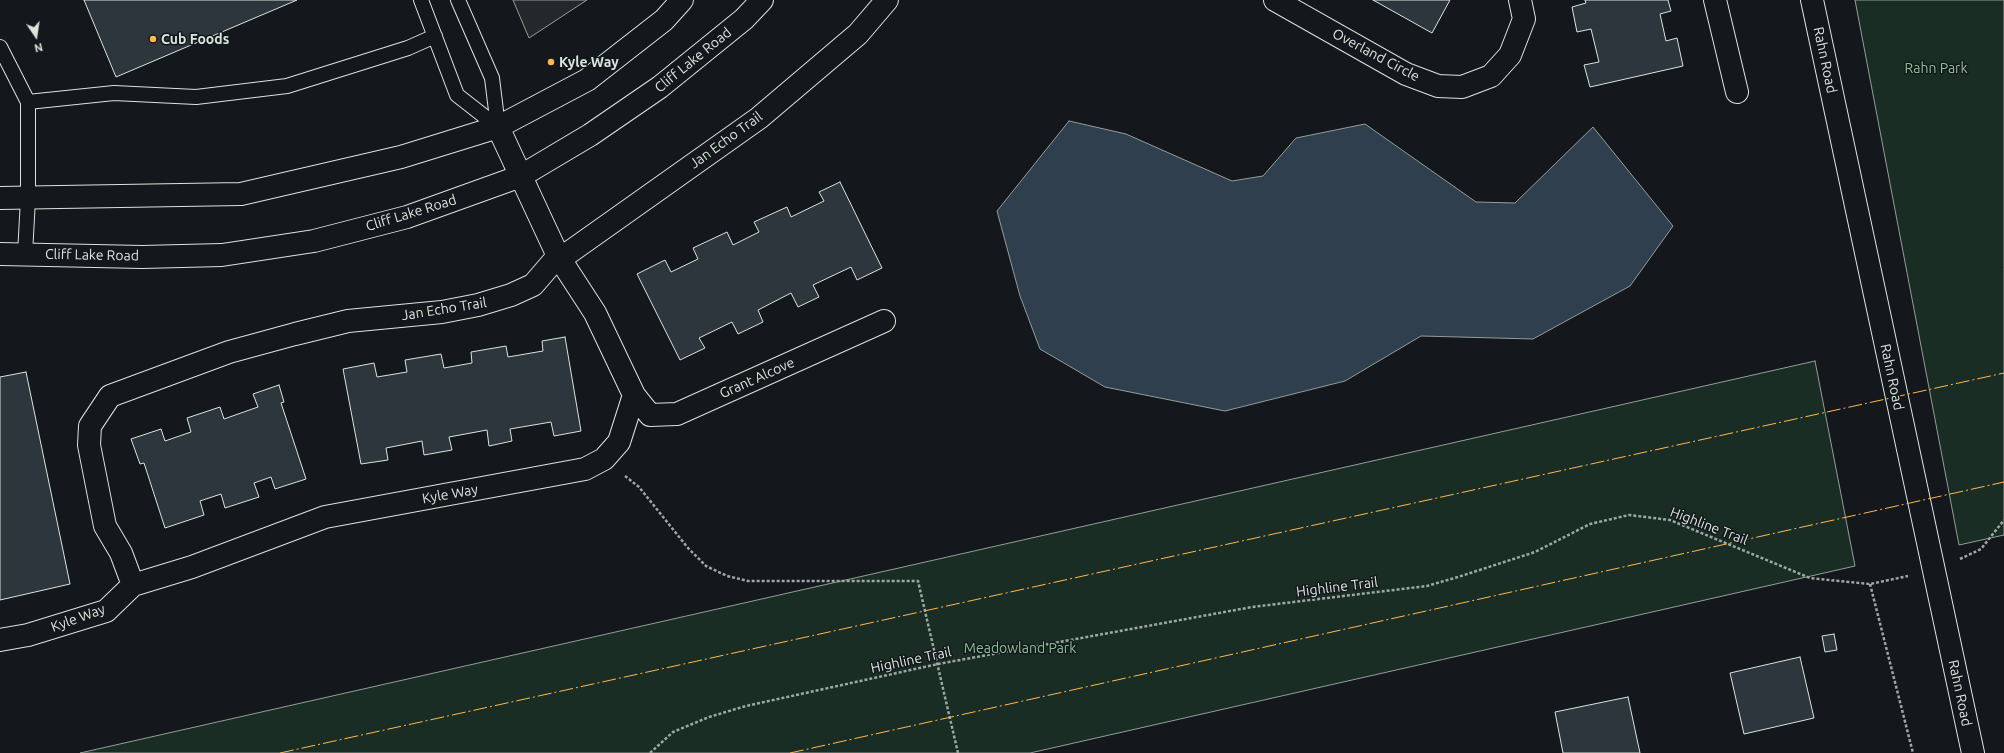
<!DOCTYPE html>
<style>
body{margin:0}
#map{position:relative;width:2004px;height:753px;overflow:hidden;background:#14181c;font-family:Ubuntu,sans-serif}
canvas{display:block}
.north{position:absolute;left:16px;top:16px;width:40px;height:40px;-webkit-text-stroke:3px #14181c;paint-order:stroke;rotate:167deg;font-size:11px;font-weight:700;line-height:16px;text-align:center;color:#d8e6dc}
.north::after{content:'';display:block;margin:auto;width:14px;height:18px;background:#d8e6dc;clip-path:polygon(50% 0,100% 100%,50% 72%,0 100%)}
</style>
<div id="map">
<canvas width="2004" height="753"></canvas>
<div class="north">N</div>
</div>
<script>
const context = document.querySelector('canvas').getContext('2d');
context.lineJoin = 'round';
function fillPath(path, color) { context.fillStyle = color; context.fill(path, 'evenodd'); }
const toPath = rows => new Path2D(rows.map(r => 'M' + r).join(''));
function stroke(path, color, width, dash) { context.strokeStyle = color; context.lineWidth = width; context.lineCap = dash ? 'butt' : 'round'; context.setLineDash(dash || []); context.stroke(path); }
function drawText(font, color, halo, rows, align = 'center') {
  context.font = font + ' Ubuntu,sans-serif'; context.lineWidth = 3; context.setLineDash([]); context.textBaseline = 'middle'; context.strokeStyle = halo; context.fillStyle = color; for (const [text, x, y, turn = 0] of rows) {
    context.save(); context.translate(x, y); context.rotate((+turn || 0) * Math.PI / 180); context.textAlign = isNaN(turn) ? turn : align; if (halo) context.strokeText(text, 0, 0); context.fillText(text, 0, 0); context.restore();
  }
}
const green = toPath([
 [1855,0,2004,0,2004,535,1959,545,1855,0],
 [1815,361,1855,566,1030,753,80,753,1815,361]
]);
fillPath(green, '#1a2d24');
stroke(green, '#939e99', 1);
const parking = toPath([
 [513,0,587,0,529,38,513,0]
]);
fillPath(parking, '#24282b');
stroke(parking, '#939e99', 1);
const water = toPath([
 [1069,121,1126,134,1232,181,1263,176,1296,138,1365,124,1476,202,1515,203,1593,127,1673,226,1630,286,1533,339,1421,336,1345,381,1225,411,1105,387,1040,349,1020,296,997,211,1069,121]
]);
fillPath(water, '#2f3f4d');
stroke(water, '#939e99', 1);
const building = toPath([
 [84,0,297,0,116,77,84,0],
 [1373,0,1450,0,1432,33,1373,0],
 [1585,0,1668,0,1671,11,1660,14,1666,41,1677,38,1683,66,1590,87,1584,65,1599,62,1591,29,1577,32,1572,7,1586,3,1585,0],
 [840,182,882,268,857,280,851,267,813,285,819,297,798,307,791,293,758,310,763,322,738,334,732,322,699,338,705,348,680,360,637,274,665,260,671,272,698,259,693,248,727,232,733,245,759,232,754,222,787,207,791,217,824,201,819,192,840,182],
 [565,337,581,431,554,436,551,422,510,429,512,441,489,446,487,430,449,437,452,450,424,455,422,441,386,448,388,460,361,464,343,369,374,363,377,377,407,372,405,360,441,354,444,368,472,363,471,352,506,346,508,357,543,351,542,341,565,337],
 [26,372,70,584,0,600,0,377,26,372],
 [279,385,284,402,281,403,306,479,275,489,271,477,254,483,259,497,225,508,221,494,200,501,204,515,165,528,144,463,140,464,131,439,161,429,165,441,191,432,187,418,220,407,224,419,258,407,253,394,279,385],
 [1834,634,1837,650,1825,652,1822,636,1834,634],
 [1800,657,1814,718,1744,734,1730,673,1800,657],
 [1628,697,1640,753,1563,753,1555,712,1628,697]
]);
fillPath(building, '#2c363c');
stroke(building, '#d8e6dc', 1);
const lane = toPath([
 [421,0,457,95,498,127],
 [458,0,492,78,498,127],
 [0,47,28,102,28,199,25,254],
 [28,102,114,93,196,97,287,86,408,48,435,36]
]);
const street = toPath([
 [1275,0,1406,74,1438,86,1462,87,1491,76,1510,55,1524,19,1520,0],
 [1715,0,1737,92],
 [634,395,650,415,677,414,884,321],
 [133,585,121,553,105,526,89,445,90,426,110,396,229,352,295,334,348,321,442,312,478,305,511,295,533,285,558,256,567,254,759,118,858,34,887,0],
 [0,640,28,635,106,611,133,585,192,567,325,517,585,469,604,459,619,442,634,395,595,313,558,256,498,127]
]);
const secondary = toPath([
 [1812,0,1973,753],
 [0,198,241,194,401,157,498,127,587,80,664,20,682,0],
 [0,254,142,257,222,255,314,241,407,217,521,176,590,135,660,87,744,19,762,0]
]);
stroke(lane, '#d8e6dc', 16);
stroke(street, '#d8e6dc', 24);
stroke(secondary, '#d8e6dc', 24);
stroke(toPath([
 [625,476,639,487,688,548,706,566,727,576,748,581,918,581,958,753],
 [1960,559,1981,549,2004,520],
 [1870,584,1913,753],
 [650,753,673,732,709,717,746,706,938,664,1252,607,1427,586,1458,577,1535,552,1590,524,1629,515,1670,520,1810,578,1870,584,1908,576]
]), '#9da8a2', 2.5, [3, 2]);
stroke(lane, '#14181c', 14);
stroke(street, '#14181c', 22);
stroke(secondary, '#14181c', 22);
stroke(toPath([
 [280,753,2004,373],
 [790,753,2004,482]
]), '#ffb74d', 1, [14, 3, 2, 3]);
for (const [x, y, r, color] of [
 [153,39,4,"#ffb74d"],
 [551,62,4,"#ffb74d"]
]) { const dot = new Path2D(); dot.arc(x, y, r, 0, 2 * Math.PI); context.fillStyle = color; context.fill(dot); stroke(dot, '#14181c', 1.5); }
drawText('bold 14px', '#d8e6dc', '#14181c', [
 ["Cub Foods",161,39],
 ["Kyle Way",559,62]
], 'left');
drawText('14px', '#d8e6dc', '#14181c', [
 ["Overland Circle",1376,55,28],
 ["Cliff Lake Road",693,60,-39],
 ["Rahn Road",1825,60,78],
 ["Jan Echo Trail",726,140,-36],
 ["Cliff Lake Road",411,213,-17],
 ["Cliff Lake Road",92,255,1],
 ["Jan Echo Trail",444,309,-9],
 ["Rahn Road",1892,377,78],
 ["Grant Alcove",757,378,-24],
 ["Kyle Way",450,494,-10],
 ["Highline Trail",1709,526,21],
 ["Highline Trail",1337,587,-7],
 ["Kyle Way",78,618,-20],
 ["Highline Trail",911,660,-12],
 ["Rahn Road",1960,693,78]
]);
drawText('14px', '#8ac095', '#14181c', [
 ["Rahn Park",1936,68],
 ["Meadowland Park",1020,648]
]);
</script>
